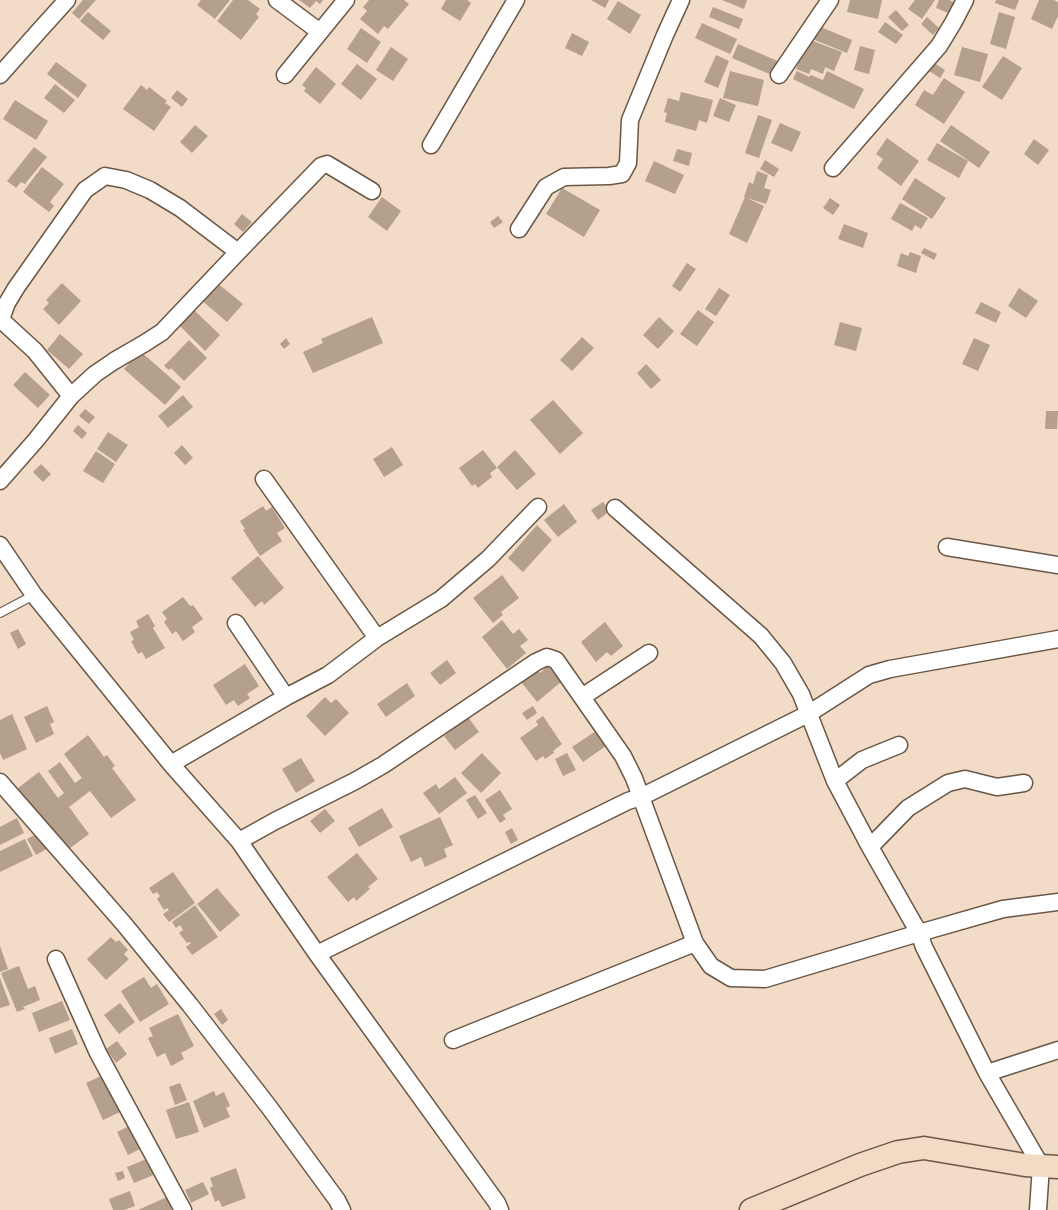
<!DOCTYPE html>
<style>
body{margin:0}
canvas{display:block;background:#f2dbc7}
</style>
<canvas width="1058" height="1210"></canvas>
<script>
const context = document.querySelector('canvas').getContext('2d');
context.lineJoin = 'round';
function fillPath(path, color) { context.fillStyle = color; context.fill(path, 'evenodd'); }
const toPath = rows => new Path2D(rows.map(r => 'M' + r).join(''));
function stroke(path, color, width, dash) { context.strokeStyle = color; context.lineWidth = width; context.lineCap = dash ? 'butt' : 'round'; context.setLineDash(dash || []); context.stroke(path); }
fillPath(toPath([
 [83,0,96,0,79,19,72,13],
 [201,0,230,0,215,19,197,5],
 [233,0,248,0,260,9,256,14,259,17,241,40,217,21],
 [299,0,323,0,320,4,316,1,310,8],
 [369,0,404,0,409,4,388,29,384,26,378,34,360,19,367,11,363,7],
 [446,0,467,0,471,3,460,21,441,9],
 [591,0,609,0,605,8],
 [722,0,747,0,744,9],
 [850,0,882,0,878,19,847,12],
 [915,0,935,0,922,19,908,9],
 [939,0,949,0,956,3,951,14,936,8],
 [996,0,1019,0,1015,10,995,3],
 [1039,0,1054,0,1058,2,1058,16,1052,29,1031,19],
 [618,1,641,15,630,34,607,19],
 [713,7,743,19,739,29,709,17],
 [896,10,909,25,902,31,888,17],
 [88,12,111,31,103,40,80,21],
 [999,12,1015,17,1006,49,990,44],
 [927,17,939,28,933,35,921,24],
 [885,22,903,35,896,44,878,32],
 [702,23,737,39,730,54,695,38],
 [816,25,852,40,847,53,810,38],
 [361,28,381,42,367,63,347,49],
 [572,33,589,42,582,56,565,48],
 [808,39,842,52,834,71,825,67,823,74,811,69,809,74,796,69],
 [738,44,780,62,774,76,732,58],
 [860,46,875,50,869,74,854,70],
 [391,47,408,59,393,81,376,70],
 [962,47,988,54,980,82,954,75],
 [716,55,729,61,718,88,704,82],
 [1003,56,1022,68,1002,100,982,87],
 [931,61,945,70,940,78,926,69],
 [56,62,87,85,78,98,47,74],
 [357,64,377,79,361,100,341,84],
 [316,67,336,84,320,104,304,91,306,88,302,85],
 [730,71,764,80,758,106,723,98],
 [797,71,809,77,811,75,823,80,827,71,864,89,854,109,793,79],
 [944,78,965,92,944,124,915,105,924,90,933,95],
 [55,84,75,100,64,113,44,98],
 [141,85,147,90,149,87,167,101,165,103,171,107,154,131,123,109],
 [177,90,188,99,182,107,171,98],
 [681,92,713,100,707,123,699,120,696,131,665,122,667,113,664,112,668,98,679,101],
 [720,98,736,105,729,122,713,116],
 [15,100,48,121,36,140,3,119],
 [758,115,772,120,759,158,745,153],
 [780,123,801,132,792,152,771,143],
 [195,125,208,136,192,153,180,142],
 [951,125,990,152,979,168,940,141],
 [887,138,919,161,901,186,877,168,883,159,876,154],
 [1034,139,1049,150,1038,165,1024,154],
 [937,143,968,161,959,178,927,160],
 [34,147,47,157,25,184,21,182,16,188,7,181],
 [677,149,692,153,689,166,673,161],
 [765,160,779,169,774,177,760,169],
 [654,161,684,175,675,194,645,181],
 [42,167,64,184,50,202,54,206,49,212,23,192],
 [757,171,768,175,764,188,771,190,766,204,747,198,764,206,747,243,729,234,745,197,744,197,749,182,753,184],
 [915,178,946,198,932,219,902,199],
 [562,188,600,210,584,237,546,214],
 [382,197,401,211,387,231,368,217],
 [830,198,840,205,833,215,823,208],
 [900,203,928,218,921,229,915,225,912,231,891,219],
 [242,214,252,222,243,232,234,224],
 [498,216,503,222,494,228,490,222],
 [844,224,868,233,863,248,838,239],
 [924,248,937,254,934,260,921,253],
 [910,252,921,256,916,273,897,266,901,253,908,256],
 [687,263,696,269,680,292,672,286],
 [216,282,243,304,227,322,201,300],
 [62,283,81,301,59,325,43,309,49,303,46,300],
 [719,288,730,295,716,316,705,309],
 [1019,288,1038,301,1026,318,1008,306],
 [981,302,1001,312,996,323,975,313],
 [192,308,220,335,205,351,178,324],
 [698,310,714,322,697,346,680,334],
 [372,317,383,343,313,373,303,352,323,343,321,339],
 [659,317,674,331,658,349,643,335],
 [840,322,862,328,856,351,834,345],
 [60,334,83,354,69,369,47,350],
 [582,337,594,348,572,371,560,360],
 [286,338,290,344,284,349,280,344],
 [974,338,990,345,978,371,962,364],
 [189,340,207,358,184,381,171,368,169,370,164,366],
 [140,351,181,387,165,405,124,369],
 [646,364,661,380,651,389,637,373],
 [25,372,50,395,38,408,13,385],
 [183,395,193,407,168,428,158,416],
 [553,400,583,433,560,454,530,420],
 [85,409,95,417,89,424,79,416],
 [1046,411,1058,411,1057,429,1045,429],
 [78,425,87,433,82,439,73,431],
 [108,432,128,445,116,462,97,449],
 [182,445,193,458,185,465,174,453],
 [392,447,403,465,384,477,373,459],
 [483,450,497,468,490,473,492,477,478,488,475,484,472,486,459,468],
 [515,450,536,474,517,490,497,467],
 [96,451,115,464,103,483,83,471],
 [41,464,51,474,43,482,33,472],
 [603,502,610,511,598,520,591,510],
 [564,504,577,522,558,537,544,520],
 [263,506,266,511,272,507,285,528,277,533,282,541,260,556,243,530,245,529,240,521],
 [537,525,552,540,523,572,508,558],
 [258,556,284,588,264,605,262,601,255,607,231,578],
 [502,575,519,598,501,612,503,615,493,623,473,598],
 [183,597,190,606,193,605,203,619,192,627,195,632,183,641,176,631,172,634,164,622,167,619,162,612],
 [148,614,155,626,153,628,165,648,146,659,142,652,138,654,131,641,134,640,130,632,139,627,136,621],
 [502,620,513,634,519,629,528,640,520,646,526,653,507,669,482,637],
 [605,622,623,646,611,656,607,652,596,662,581,642],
 [18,629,26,644,18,649,10,633],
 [447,660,456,673,440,685,430,673],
 [245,664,259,686,247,694,250,698,238,706,234,700,226,705,213,685],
 [548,666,561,682,537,702,522,683,538,670,540,673],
 [407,683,415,696,386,717,377,704],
 [325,697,331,703,336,699,349,713,325,736,306,716],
 [47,706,54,722,50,724,54,734,36,743,24,717],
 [533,706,537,713,527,720,522,713],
 [12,714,27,749,3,760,0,753,0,720],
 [543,716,562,744,553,751,554,753,545,759,543,756,536,761,520,738,538,725,536,721],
 [468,717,479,732,455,750,444,736],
 [596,731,606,746,583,762,572,747],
 [88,735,104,757,107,755,115,766,112,768,136,800,111,818,90,791,69,807,89,834,65,852,18,788,39,772,58,798,64,793,48,771,60,762,75,783,82,778,64,754],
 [482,753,501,773,481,793,461,773],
 [567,753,576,770,563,776,555,759],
 [301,758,315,781,296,793,282,769],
 [455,777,467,793,439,814,423,793,436,784,439,789],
 [500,790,512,809,503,815,506,819,500,823,485,800],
 [475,795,487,813,478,819,466,800],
 [382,808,393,827,359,847,348,828],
 [325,809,335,821,320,833,310,821],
 [440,817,453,845,444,849,447,857,425,867,421,857,411,862,399,836],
 [17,818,24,833,0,845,0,827],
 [512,828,518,840,511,844,505,832],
 [40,832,48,848,36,855,27,839],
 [25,839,33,856,0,872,0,851],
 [357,853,378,879,368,887,370,889,356,901,354,897,348,902,327,877],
 [173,872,195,903,169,922,163,914,169,910,167,908,164,910,157,899,160,896,157,892,153,894,149,888],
 [217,888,240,915,220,932,197,904],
 [195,905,218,937,192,955,186,947,191,943,190,942,187,943,179,933,183,930,180,925,176,928,172,922],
 [111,937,116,942,119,940,128,950,124,954,129,959,106,980,87,959],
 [0,946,8,969,0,972],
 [19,966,28,989,35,986,40,1000,23,1007,25,1009,17,1012,1,973],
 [144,977,151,988,157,984,169,1004,140,1022,121,991],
 [0,978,10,1005,0,1008],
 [62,1001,70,1020,39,1032,32,1013],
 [120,1003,135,1022,119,1034,104,1015],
 [221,1009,228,1020,222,1025,214,1014],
 [178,1014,194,1046,181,1053,184,1059,171,1066,165,1053,157,1057,148,1038,153,1036,149,1028],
 [72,1029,78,1044,55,1054,49,1038],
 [117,1041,127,1054,116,1063,106,1049],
 [103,1075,120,1112,103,1120,86,1083],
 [180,1083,187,1100,175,1105,169,1087],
 [214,1091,216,1096,224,1092,230,1106,226,1108,230,1117,204,1128,193,1101],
 [189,1102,199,1132,176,1139,166,1110],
 [131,1125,142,1148,128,1155,117,1132],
 [149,1158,156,1174,134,1183,127,1167],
 [236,1168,246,1198,222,1207,219,1200,215,1202,210,1188,213,1186,210,1178],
 [123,1171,125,1178,118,1181,115,1173],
 [203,1182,209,1194,191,1203,185,1190],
 [130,1191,135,1206,124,1210,113,1210,109,1199],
 [167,1197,172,1210,138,1210]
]), '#b59f8d');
const lane = toPath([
 [0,613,34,595]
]);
const street = toPath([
 [277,0,320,32],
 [0,75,39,31,67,0],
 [285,75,346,0],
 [779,75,830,0],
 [431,145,516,0],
 [833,168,939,46,953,23,965,0],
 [519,229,546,187,564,177,609,176,622,174,628,163,630,120,665,35,681,0],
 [0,319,35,351,71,396],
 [1,319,7,303,16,288,85,190,105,176,126,180,150,190,180,208,238,252],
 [264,479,377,638],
 [0,481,36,440,71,396,95,374,114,361,145,343,162,332,238,252,321,166,327,164,372,191],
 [615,508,761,636,783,663,801,694,835,781,870,847,919,933,924,947,987,1073,1041,1166,1038,1210],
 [0,545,34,595,171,764,239,841,317,954,497,1203,500,1210],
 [947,547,1058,565],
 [236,623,286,697],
 [582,697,649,653],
 [171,764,286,697,328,675,377,638,441,599,488,559,538,507],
 [835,781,862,760,899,745],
 [0,782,124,924,190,1005,269,1107,337,1200,342,1210],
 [239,841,275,821,355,781,383,765,536,662,547,657,556,660,623,756,634,778,695,943,711,966,731,978,765,979,919,933,1003,909,1058,902],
 [870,847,908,808,948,783,965,779,997,787,1024,783],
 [317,954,628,801,641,797,808,714,869,675,890,669,1058,639],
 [56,959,98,1053,183,1210],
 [453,1040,695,943],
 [987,1073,1058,1050]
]);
const secondary = toPath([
 [751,1210,860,1165,898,1152,924,1148,1025,1165,1058,1167]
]);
stroke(lane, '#6a5746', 10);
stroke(street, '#6a5746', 19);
stroke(secondary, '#6a5746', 25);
stroke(lane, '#fff', 8);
stroke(street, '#fff', 16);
stroke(secondary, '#f2dbc4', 22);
</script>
